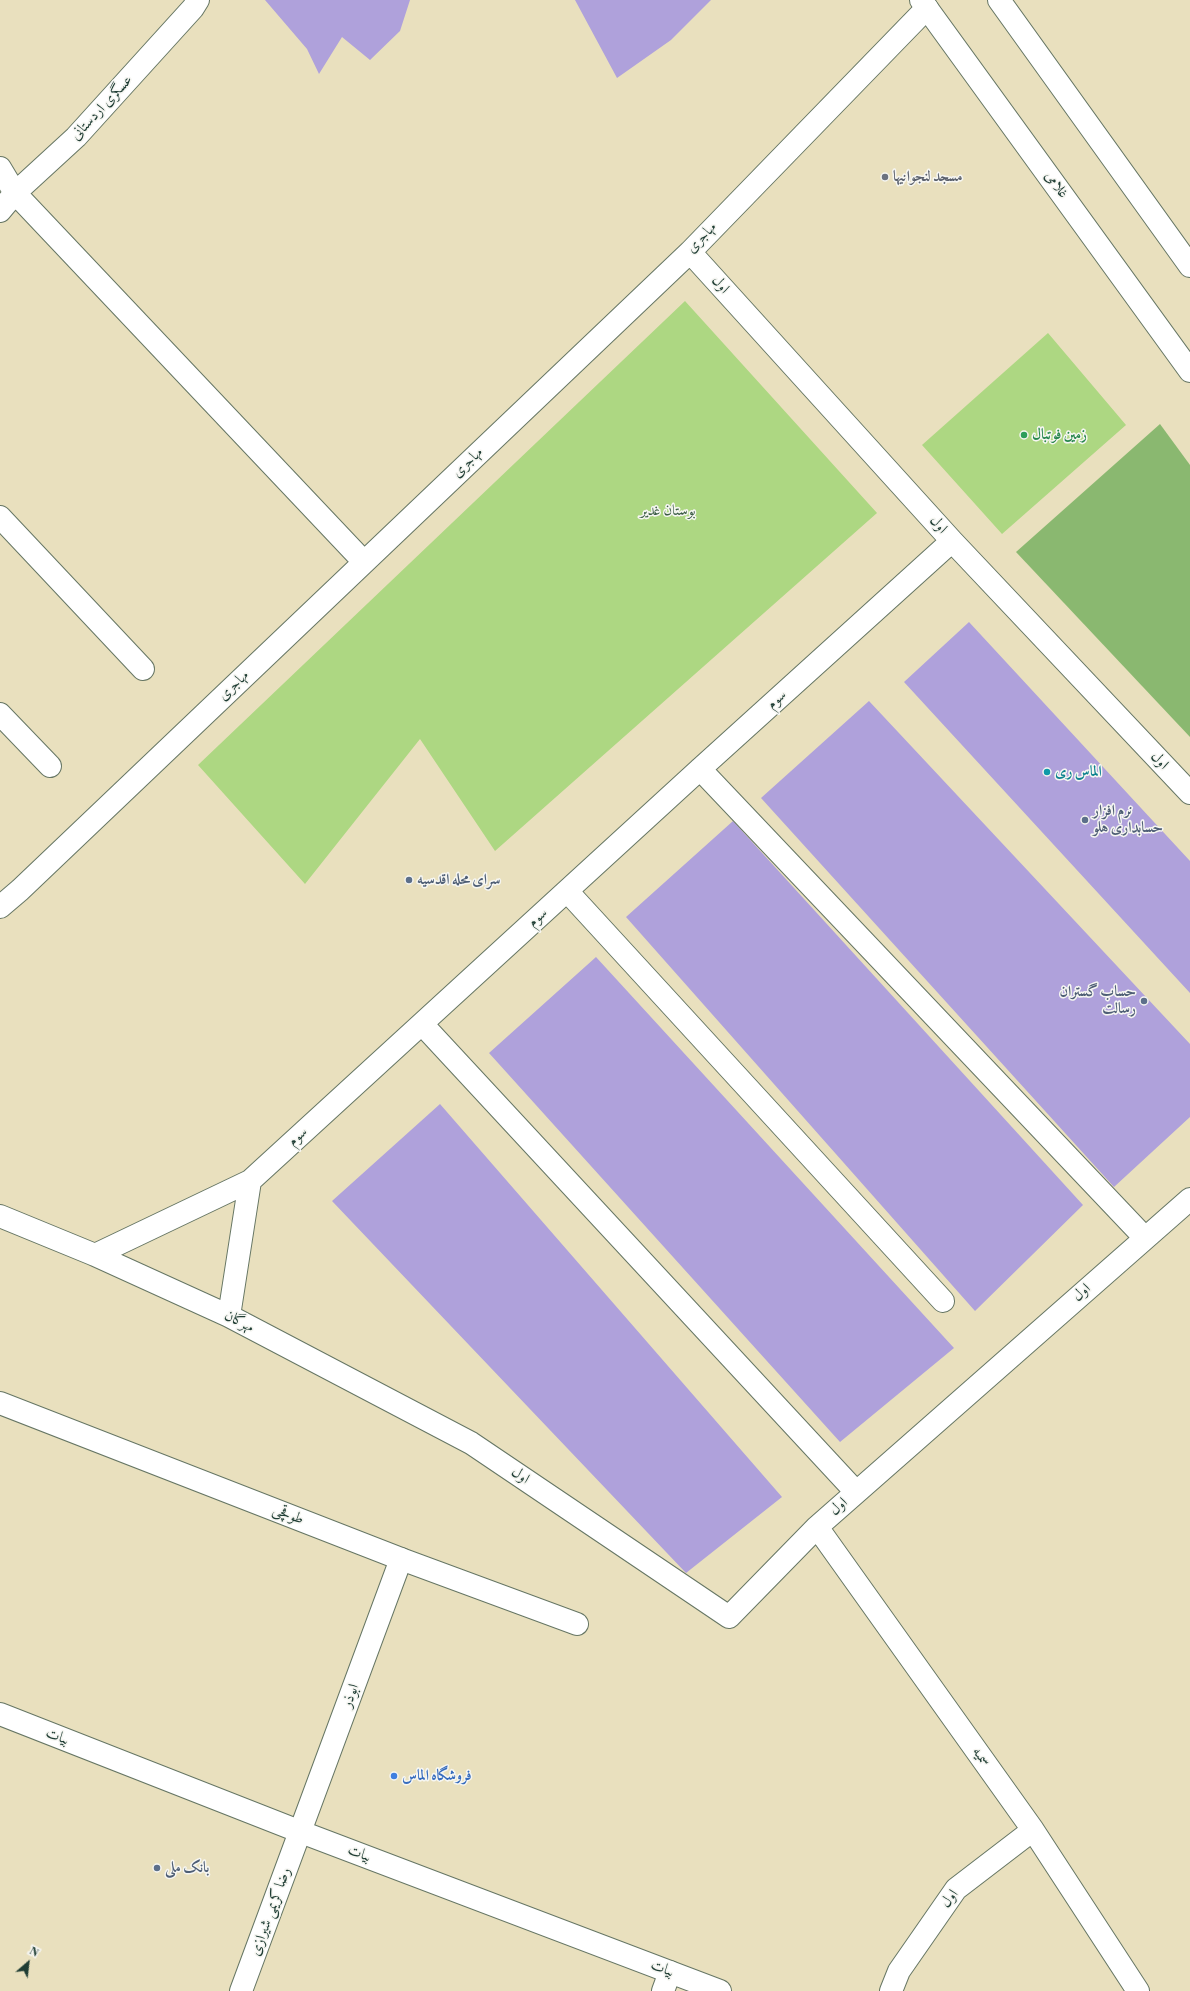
<!DOCTYPE html>
<meta charset="utf-8">
<style>
body{margin:0}
#map{position:relative;width:1190px;height:1991px;overflow:hidden;background:#e9e0be;font-family:"Libre Bodoni",serif}
canvas{display:block}
.north{position:absolute;left:8px;top:1943px;width:40px;height:40px;-webkit-text-stroke:3px #f6f6f2;paint-order:stroke;rotate:28deg;font-size:11px;font-weight:700;line-height:16px;text-align:center;color:#1f3d34}
.north::after{content:'';display:block;margin:auto;width:14px;height:18px;background:#1f3d34;clip-path:polygon(50% 0,100% 100%,50% 72%,0 100%)}
</style>
<div id="map">
<canvas width="1190" height="1991"></canvas>
<div class="north">N</div>
</div>
<script>
const context = document.querySelector('canvas').getContext('2d');
context.lineJoin = 'round';
function fillPath(path, color) { context.fillStyle = color; context.fill(path, 'evenodd'); }
const toPath = rows => new Path2D(rows.map(r => 'M' + r).join(''));
function stroke(path, color, width, dash) { context.strokeStyle = color; context.lineWidth = width; context.lineCap = dash ? 'butt' : 'round'; context.setLineDash(dash || []); context.stroke(path); }
function drawText(font, color, halo, rows, align = 'center') {
  context.font = font + ' "Libre Bodoni",Amiri,serif'; context.lineWidth = 3; context.setLineDash([]); context.textBaseline = 'middle'; context.strokeStyle = halo; context.fillStyle = color; for (const [text, x, y, turn = 0] of rows) {
    context.save(); context.translate(x, y); context.rotate((+turn || 0) * Math.PI / 180); context.textAlign = isNaN(turn) ? turn : align; if (halo) context.strokeText(text, 0, 0); context.fillText(text, 0, 0); context.restore();
  }
}
fillPath(toPath([
 [685,301,877,513,495,851,420,739,305,884,198,765],
 [1048,333,1126,425,1002,534,922,445]
]), '#add782');
fillPath(toPath([
 [1160,424,1190,465,1190,737,1016,552]
]), '#8ab870');
fillPath(toPath([
 [265,0,410,0,400,31,370,60,342,37,319,74,307,49],
 [575,0,711,0,671,40,617,78],
 [969,622,1190,861,1190,993,904,682],
 [869,701,1190,1044,1190,1117,1114,1187,761,798],
 [733,821,1083,1205,975,1311,626,917],
 [596,957,954,1348,840,1442,489,1053],
 [440,1104,782,1497,686,1573,332,1201]
]), '#afa1db');
const minor = toPath([
 [0,168,15,193,364,562],
 [0,211,15,193,76,137,193,8,198,0],
 [690,252,952,541,1190,793],
 [0,517,143,669],
 [0,714,50,766],
 [700,769,1145,1238],
 [567,891,943,1301],
 [0,907,20,890,690,252,927,8],
 [422,1024,856,1492],
 [0,1216,95,1255,229,1316,471,1443,729,1617,817,1527,1190,1199],
 [95,1255,250,1181,700,769,952,541],
 [229,1316,250,1181],
 [817,1527,1033,1830,1138,1991],
 [401,1559,577,1624],
 [663,1991,670,1972],
 [891,1991,899,1971,956,1889,1033,1830]
]);
const tertiary = toPath([
 [0,1403,401,1559,241,1991]
]);
const secondary = toPath([
 [0,1714,301,1832,720,1991]
]);
const primary = toPath([
 [921,0,1190,371],
 [999,0,1190,266]
]);
stroke(minor, '#667664', 24);
stroke(tertiary, '#667664', 24);
stroke(secondary, '#667664', 24);
stroke(primary, '#667664', 24);
stroke(minor, '#fff', 22);
stroke(tertiary, '#fff', 22);
stroke(secondary, '#fff', 22);
stroke(primary, '#fff', 22);
for (const [x, y, r, color] of [
 [885,177,4,"#6b7280"],
 [1024,435,4,"#2e9e5b"],
 [1047,772,4,"#0f9aa8"],
 [1085,820,4,"#5c6f8a"],
 [409,880,4,"#5c6f8a"],
 [1144,1001,4,"#5c6f8a"],
 [394,1776,4,"#3f7fe0"],
 [157,1868,4,"#5c6f8a"]
]) { const dot = new Path2D(); dot.arc(x, y, r, 0, 2 * Math.PI); context.fillStyle = color; context.fill(dot); stroke(dot, '#f6f6f2', 1.5); }
drawText('15px', '#1f3d34', '#f6f6f2', [
 ["عسگری اردستانی",102,108,-47],
 ["غلامی",1056,185,54],
 ["مهاجری",702,238,-46],
 ["اول",720,285,48],
 ["مهاجری",468,463,-44],
 ["اول",938,525,48],
 ["مهاجری",234,686,-44],
 ["سوم",777,700,-42],
 ["اول",1159,761,47],
 ["سوم",538,918,-42],
 ["سوم",298,1137,-42],
 ["اول",1082,1293,-41],
 ["مهرگان",239,1322,27],
 ["اول",520,1476,34],
 ["اول",839,1507,-41],
 ["طوقچی",288,1515,21],
 ["ابوذر",351,1696,-70],
 ["بیات",57,1737,21],
 ["سمیه",981,1757,54],
 ["بیات",359,1854,21],
 ["اول",950,1899,-53],
 ["رضا کریمی شیرازی",271,1912,-70],
 ["بیات",662,1969,21]
]);
drawText('bold 15px', '#5b616d', '#f6f6f2', [
 ["مسجد لنجوانیها",893,177]
], 'left');
drawText('bold 15px', '#27864d', '#f6f6f2', [
 ["زمین فوتبال",1032,435]
], 'left');
drawText('15px', '#3b5c44', '#f6f6f2', [
 ["بوستان غدیر",668,511]
]);
drawText('bold 15px', '#0d838f', '#f6f6f2', [
 ["الماس ری",1055,772]
], 'left');
drawText('bold 15px', '#4e5e75', '#f6f6f2', [
 ["نرم افزار",1093,811],
 ["حسابداری هلو",1093,828],
 ["سرای محله اقدسیه",417,880],
 ["حساب گستران",1136,992,"right"],
 ["رسالت",1136,1009,"right"],
 ["بانک ملی",165,1868]
], 'left');
drawText('bold 15px', '#366cbe', '#f6f6f2', [
 ["فروشگاه الماس",402,1776]
], 'left');
</script>
